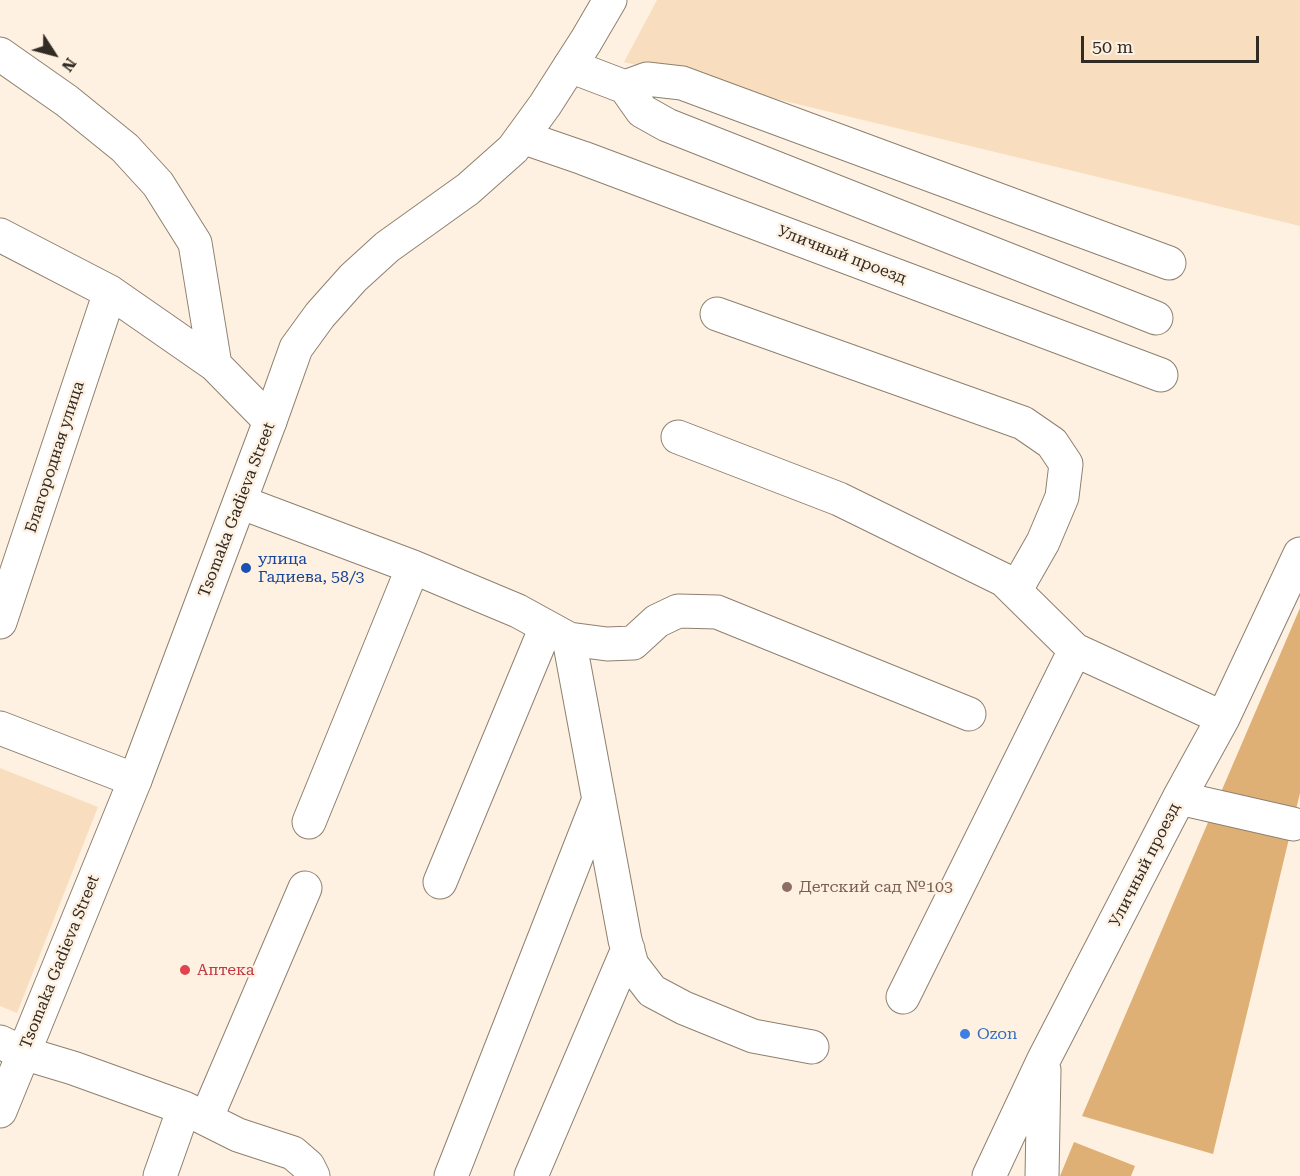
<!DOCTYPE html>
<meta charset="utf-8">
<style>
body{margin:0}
#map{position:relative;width:1300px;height:1176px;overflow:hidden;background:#fef1e1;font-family:"Roboto Serif",serif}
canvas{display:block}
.north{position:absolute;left:24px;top:24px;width:60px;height:60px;-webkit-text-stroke:4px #fef1e1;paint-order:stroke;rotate:126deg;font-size:16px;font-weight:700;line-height:24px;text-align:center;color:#312b24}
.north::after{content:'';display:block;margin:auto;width:21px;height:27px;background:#312b24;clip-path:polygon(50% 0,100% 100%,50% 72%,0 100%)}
.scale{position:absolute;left:1081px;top:36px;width:178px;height:27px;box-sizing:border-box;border:3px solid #312b24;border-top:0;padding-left:8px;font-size:18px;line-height:21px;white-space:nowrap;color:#312b24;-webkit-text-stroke:4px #fef1e1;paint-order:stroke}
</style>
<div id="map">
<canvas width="1300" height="1176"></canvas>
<div class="north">N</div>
<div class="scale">50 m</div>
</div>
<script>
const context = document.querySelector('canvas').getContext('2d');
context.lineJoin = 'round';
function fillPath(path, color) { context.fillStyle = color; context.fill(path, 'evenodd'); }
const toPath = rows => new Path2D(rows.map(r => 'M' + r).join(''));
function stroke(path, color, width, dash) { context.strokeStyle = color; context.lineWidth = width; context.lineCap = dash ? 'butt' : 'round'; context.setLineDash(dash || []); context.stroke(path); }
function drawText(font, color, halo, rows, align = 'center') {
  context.font = font + ' "Roboto Serif",serif'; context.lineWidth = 5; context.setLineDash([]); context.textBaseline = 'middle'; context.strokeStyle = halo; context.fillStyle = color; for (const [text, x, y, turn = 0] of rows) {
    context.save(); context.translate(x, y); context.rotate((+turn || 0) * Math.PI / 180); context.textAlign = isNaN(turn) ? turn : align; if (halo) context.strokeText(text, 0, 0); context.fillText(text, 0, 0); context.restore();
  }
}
fillPath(toPath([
 [657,0,1300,0,1300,226,624,62],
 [0,768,98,807,17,1013,0,1006]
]), '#f8debe');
fillPath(toPath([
 [1300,608,1300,793,1213,1154,1082,1116],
 [1074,1142,1135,1166,1131,1176,1060,1176]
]), '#deb076');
const minor = toPath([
 [0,54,67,101,125,148,158,184,195,243,215,365],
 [570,66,625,87,642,111,667,125,1156,318],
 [625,87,647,79,682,83,1169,263],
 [522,137,583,158,1161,375],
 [0,235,110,292,215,365,270,421],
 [717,314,1023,423,1052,443,1066,464,1062,497,1043,542,1015,591],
 [678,437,839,499,1004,580,1075,650],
 [240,502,413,567,518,611,569,639,625,940,632,965,652,991,684,1008,753,1036,812,1047],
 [0,622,110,292],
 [569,639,607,644,633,643,657,621,678,611,717,612,969,714],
 [0,728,135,780],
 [1179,798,1293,824],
 [309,822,413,567],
 [440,882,546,627],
 [903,997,1075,650,1223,718],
 [0,1042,23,1053,73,1068,184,1108,238,1135,293,1153,308,1166,313,1176],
 [206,1119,305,888],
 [160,1176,184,1108],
 [451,1176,599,799],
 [531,1176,628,949],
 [989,1176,1044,1059,1179,798,1223,718,1300,554],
 [1042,1176,1044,1070]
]);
const major = toPath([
 [0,1111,135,780,270,421,296,348,320,315,353,278,387,247,468,189,513,149,545,105,586,41,610,0]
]);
stroke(minor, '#8f806f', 35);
stroke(major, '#8f806f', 35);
stroke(minor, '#fff', 33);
stroke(major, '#fff', 33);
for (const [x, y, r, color] of [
 [246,568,6,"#1a4fb4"],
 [787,887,6,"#8d6e63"],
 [185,970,6,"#e0444e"],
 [965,1034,6,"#3f7fe0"]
]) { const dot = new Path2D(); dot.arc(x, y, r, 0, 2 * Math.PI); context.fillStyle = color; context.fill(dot); stroke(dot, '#fef1e1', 2); }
drawText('16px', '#312b24', '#fef1e1', [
 ["Уличный проезд",842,255,21],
 ["Благородная улица",55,457,-72],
 ["Tsomaka Gadieva Street",237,510,-69],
 ["Уличный проезд",1145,865,-63],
 ["Tsomaka Gadieva Street",60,962,-68]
]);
drawText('16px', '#164399', '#fef1e1', [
 ["улица",258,559],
 ["Гадиева, 58/3",258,577]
], 'left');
drawText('16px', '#785e54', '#fef1e1', [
 ["Детский сад №103",799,887]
], 'left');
drawText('16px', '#be3a42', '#fef1e1', [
 ["Аптека",197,970]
], 'left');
drawText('16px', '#366cbe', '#fef1e1', [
 ["Ozon",977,1034]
], 'left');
</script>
